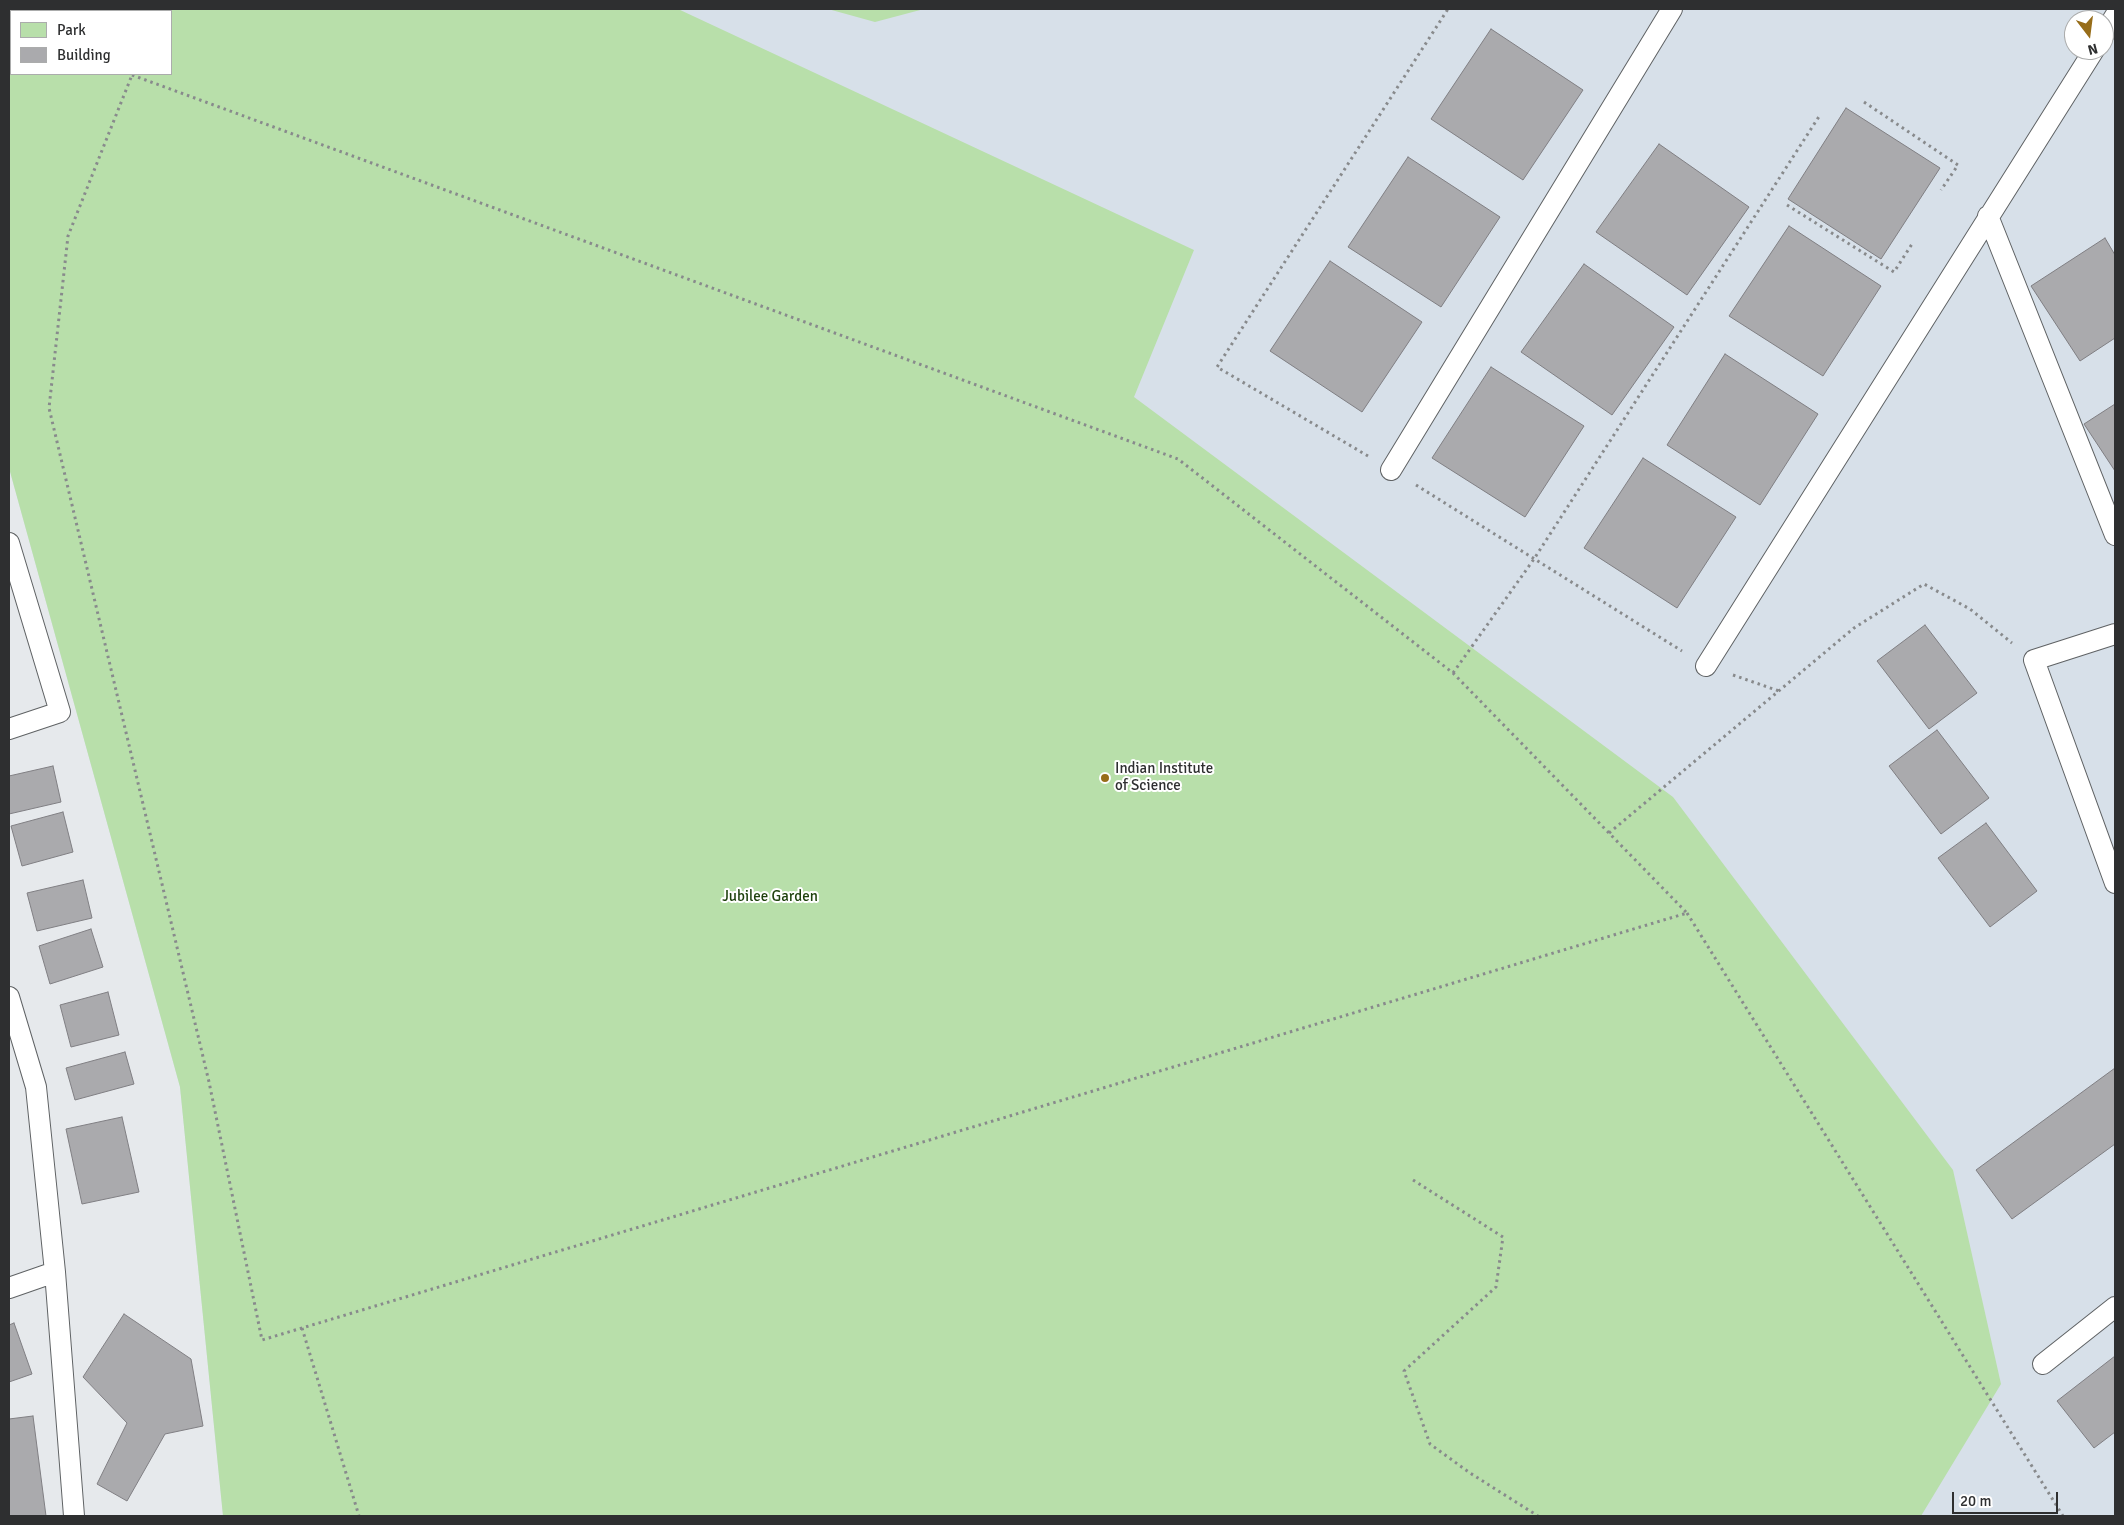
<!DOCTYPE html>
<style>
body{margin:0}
#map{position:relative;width:2124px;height:1525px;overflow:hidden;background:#e6e9ec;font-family:Signika,sans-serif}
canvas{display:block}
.frame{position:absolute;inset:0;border:10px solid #2e2f30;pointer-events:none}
.legend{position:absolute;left:10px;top:10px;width:162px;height:65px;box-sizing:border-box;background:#fff;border:1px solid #abacac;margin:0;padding:6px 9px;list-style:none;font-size:15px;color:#2e2f30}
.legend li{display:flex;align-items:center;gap:10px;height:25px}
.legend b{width:25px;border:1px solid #abacac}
.north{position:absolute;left:2064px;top:10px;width:50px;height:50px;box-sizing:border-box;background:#fff;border:1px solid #abacac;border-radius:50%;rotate:165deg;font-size:14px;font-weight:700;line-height:20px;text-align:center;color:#2e2f30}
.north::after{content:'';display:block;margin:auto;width:18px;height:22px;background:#976d19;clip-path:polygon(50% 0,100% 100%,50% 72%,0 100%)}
.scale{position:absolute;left:1952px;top:1492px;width:106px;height:22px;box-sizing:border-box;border:2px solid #2e2f30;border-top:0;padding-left:6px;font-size:15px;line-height:18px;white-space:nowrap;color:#2e2f30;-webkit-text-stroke:4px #fff;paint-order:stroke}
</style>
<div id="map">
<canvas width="2124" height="1525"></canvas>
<div class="frame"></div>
<ul class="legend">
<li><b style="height:14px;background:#b8dfaa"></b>Park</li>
<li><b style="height:14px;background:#aaaaad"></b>Building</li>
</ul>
<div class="north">N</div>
<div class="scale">20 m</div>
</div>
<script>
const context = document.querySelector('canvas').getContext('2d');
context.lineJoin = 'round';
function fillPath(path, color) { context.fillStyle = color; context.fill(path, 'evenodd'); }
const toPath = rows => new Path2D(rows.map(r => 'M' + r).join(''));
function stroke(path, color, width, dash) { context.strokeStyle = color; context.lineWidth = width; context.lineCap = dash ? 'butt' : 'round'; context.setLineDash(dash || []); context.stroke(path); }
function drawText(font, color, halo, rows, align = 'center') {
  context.font = font + ' Signika,sans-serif'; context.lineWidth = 4; context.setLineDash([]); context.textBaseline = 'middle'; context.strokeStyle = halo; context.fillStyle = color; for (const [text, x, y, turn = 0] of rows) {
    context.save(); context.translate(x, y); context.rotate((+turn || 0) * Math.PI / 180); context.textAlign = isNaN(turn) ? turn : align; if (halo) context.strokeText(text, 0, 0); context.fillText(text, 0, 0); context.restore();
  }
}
fillPath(toPath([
 [9,9,2115,9,2115,1516,223,1516,180,1087,9,468],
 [11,11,171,11,171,74,11,74],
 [2074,20,2104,20,2104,50,2074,50]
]), '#d7e0e9');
fillPath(toPath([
 [9,9,678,9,1194,250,1134,397,1673,797,1953,1170,2001,1384,1921,1516,223,1516,180,1087,9,468],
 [11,11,171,11,171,74,11,74],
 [828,9,924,9,875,22]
]), '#b8dfaa');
const building = toPath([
 [1491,29,1583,90,1523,180,1431,119,1491,29],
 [1846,108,1940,168,1881,259,1788,199,1846,108],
 [1659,144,1749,207,1687,295,1596,232,1659,144],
 [1408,157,1500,217,1441,307,1348,247,1408,157],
 [1789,226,1881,286,1823,376,1729,316,1789,226],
 [2105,238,2115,255,2115,338,2080,361,2031,286,2105,238],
 [1330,261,1422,322,1362,412,1270,351,1330,261],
 [1584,264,1674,327,1612,415,1521,352,1584,264],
 [1725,354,1818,414,1760,505,1667,445,1725,354],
 [1491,367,1584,426,1525,517,1432,458,1491,367],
 [2115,404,2115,471,2084,424,2115,404],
 [1643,458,1736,517,1677,608,1584,548,1643,458],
 [1925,625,1977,693,1929,729,1877,661,1925,625],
 [1937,730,1989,798,1941,834,1889,766,1937,730],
 [53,766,61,802,9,814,9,776,53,766],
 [63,812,73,852,22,866,11,826,63,812],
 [1986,823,2037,891,1990,927,1938,858,1986,823],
 [83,880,92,918,37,931,27,893,83,880],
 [91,929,103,967,50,984,39,946,91,929],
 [108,992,119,1035,71,1047,60,1005,108,992],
 [125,1052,134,1084,75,1100,66,1068,125,1052],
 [2115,1068,2115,1144,2012,1219,1976,1170,2115,1068],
 [122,1117,139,1192,82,1204,66,1129,122,1117],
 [124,1314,191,1359,203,1426,165,1434,127,1501,97,1484,127,1423,83,1377,124,1314],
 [14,1323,32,1374,9,1382,9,1325,14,1323],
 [2115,1356,2115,1432,2094,1448,2057,1401,2115,1356],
 [33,1416,46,1516,9,1516,9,1419,33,1416]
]);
fillPath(building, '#aaaaad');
stroke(building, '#807f83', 1);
const lane = toPath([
 [2104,34,2115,16],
 [1988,216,2115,535],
 [1391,470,1672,9],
 [9,543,60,712,9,729],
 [2115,634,2034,660,2115,883],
 [1706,666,2094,50],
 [9,997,36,1087,55,1272,74,1516],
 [9,1288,55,1272],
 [2043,1364,2115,1307]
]);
stroke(lane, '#5f6264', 22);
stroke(toPath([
 [159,11,160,9],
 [132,75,1178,459,1453,673,1687,913,262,1340,209,1082,49,408,68,236,132,75,133,74],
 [1864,102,1958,165,1941,190],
 [1787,205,1894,272,1912,244],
 [1368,456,1217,367,1448,9],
 [1416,485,1682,651],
 [1453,673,1534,559,1820,115],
 [1733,675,1779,691],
 [1609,833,1854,628,1924,584,1970,609,2012,643],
 [1687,913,2063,1516],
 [1413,1180,1503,1237,1496,1287,1404,1371,1430,1444,1470,1473,1538,1516],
 [302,1328,359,1516]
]), '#888a8c', 3, [2.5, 4]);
stroke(lane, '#fff', 20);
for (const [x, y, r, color] of [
 [1105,778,5,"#976d19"]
]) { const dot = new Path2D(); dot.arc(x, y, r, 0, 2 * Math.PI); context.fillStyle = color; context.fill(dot); stroke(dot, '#fff', 2); }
drawText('15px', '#2e2f30', '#fff', [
 ["Indian Institute",1115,769],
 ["of Science",1115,786]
], 'left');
drawText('15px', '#1e410d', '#fff', [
 ["Jubilee Garden",770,897]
]);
</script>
